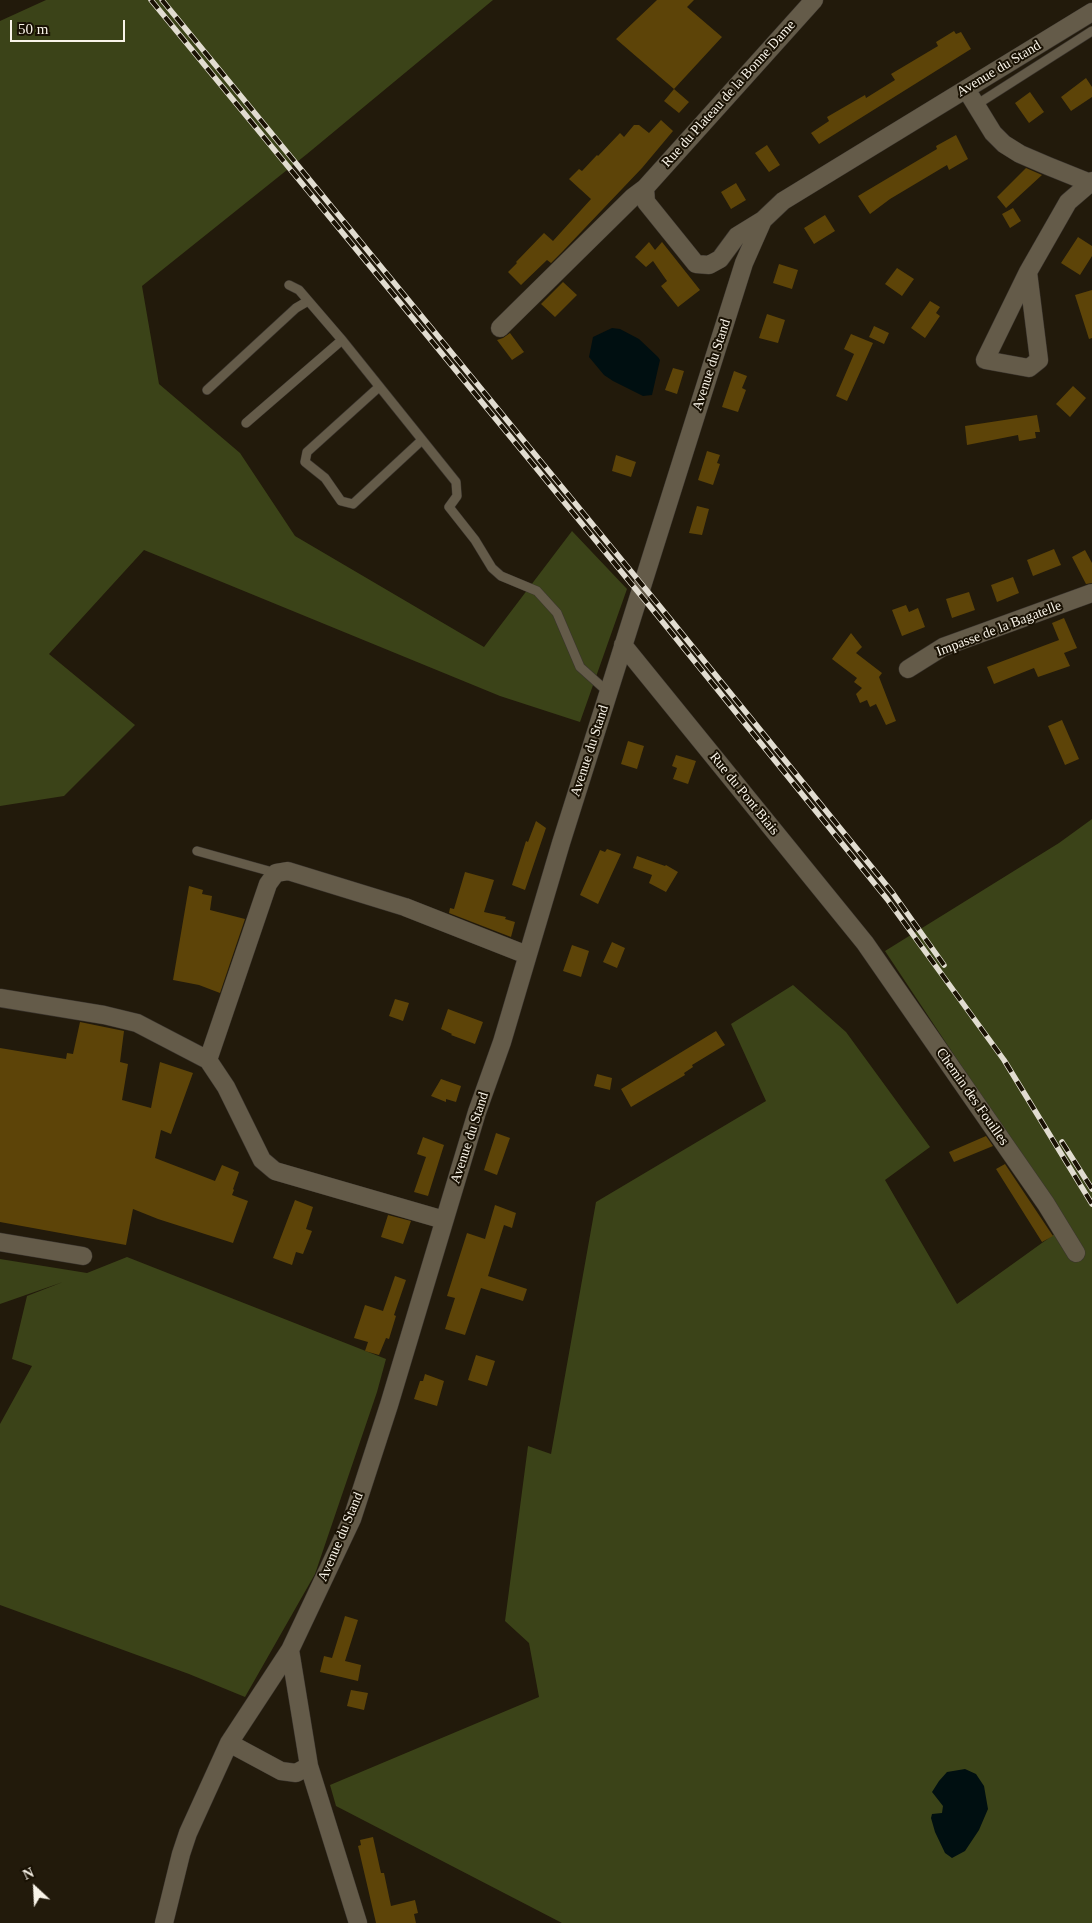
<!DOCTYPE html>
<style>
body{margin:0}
#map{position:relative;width:1092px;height:1923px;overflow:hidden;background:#221a0b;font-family:Georgia,serif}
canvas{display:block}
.north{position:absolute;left:10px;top:1863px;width:50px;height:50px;-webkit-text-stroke:4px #191103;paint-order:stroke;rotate:335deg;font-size:14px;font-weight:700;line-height:20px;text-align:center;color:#f9f4e9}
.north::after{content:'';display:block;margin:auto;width:18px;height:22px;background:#f9f4e9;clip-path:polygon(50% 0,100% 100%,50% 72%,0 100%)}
.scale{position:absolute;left:10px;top:20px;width:115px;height:22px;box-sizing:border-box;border:2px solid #f9f4e9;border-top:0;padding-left:6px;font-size:15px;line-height:18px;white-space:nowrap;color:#f9f4e9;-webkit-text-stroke:4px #191103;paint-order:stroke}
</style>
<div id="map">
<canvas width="1092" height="1923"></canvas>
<div class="north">N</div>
<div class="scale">50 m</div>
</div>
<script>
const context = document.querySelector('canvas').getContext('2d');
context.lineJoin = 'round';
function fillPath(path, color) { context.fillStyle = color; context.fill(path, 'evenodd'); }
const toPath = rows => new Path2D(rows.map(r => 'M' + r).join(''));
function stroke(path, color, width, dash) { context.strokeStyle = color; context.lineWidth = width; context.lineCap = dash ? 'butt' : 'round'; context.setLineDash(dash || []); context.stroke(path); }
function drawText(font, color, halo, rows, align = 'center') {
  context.font = font + ' Georgia,serif'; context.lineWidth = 4; context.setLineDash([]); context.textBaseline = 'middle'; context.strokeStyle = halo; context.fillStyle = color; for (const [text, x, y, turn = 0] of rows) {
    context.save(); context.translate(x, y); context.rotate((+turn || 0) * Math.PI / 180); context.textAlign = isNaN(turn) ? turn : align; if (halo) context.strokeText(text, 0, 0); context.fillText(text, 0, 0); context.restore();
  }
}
fillPath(toPath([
 [46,0,493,0,307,154,142,286,159,384,240,453,295,536,484,647,572,531,627,589,580,722,500,696,144,550,49,654,135,725,64,796,0,806,0,21],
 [1092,819,1092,1923,562,1923,336,1806,330,1785,539,1697,529,1643,505,1621,528,1446,551,1454,596,1202,766,1101,731,1024,793,985,846,1032,930,1147,885,1180,957,1304,1067,1225,885,951,1059,843],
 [127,1257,386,1359,377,1392,315,1574,245,1697,189,1674,0,1605,0,1424,32,1366,12,1359,27,1296,63,1282,0,1304,0,1259,87,1273]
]), '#3b4318');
fillPath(toPath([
 [612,328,620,329,639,339,658,357,660,360,652,395,643,396,613,381,604,375,589,357,593,337],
 [965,1769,976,1774,984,1786,988,1809,979,1830,965,1851,952,1858,945,1853,935,1832,931,1818,932,1814,942,1813,943,1806,932,1792,939,1781,947,1772]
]), '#000f11');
fillPath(toPath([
 [657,0,694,0,687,7,722,37,674,89,616,39],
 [954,31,956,34,961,32,971,49,819,144,811,133,829,121,827,117,865,95,866,98,895,80,891,74,938,46,936,42],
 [1086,78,1092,87,1092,97,1071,111,1061,97],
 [674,89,689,102,679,113,664,101],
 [1030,92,1044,112,1029,123,1015,103],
 [661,120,673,131,642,168,563,251,551,263,547,260,521,285,508,272,517,263,516,262,544,233,553,241,591,199,569,179,579,169,582,171,597,155,598,156,620,133,624,137,634,125,639,125,649,133],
 [956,135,968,159,949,170,947,165,890,199,870,214,858,196,937,149,936,146],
 [767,145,780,165,769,172,755,153],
 [1026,168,1042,175,1006,208,997,197],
 [736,183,746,200,731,209,721,192],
 [1013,208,1021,221,1010,228,1002,214],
 [825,215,835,231,814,244,804,228],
 [1078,237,1092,246,1092,256,1080,275,1061,263],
 [649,242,655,250,662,242,700,290,678,307,661,286,667,281,653,261,646,267,635,257],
 [779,264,798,270,792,289,773,283],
 [897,268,914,279,902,296,885,284],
 [563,282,577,295,555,317,541,304],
 [1092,290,1092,338,1089,339,1075,295],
 [930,301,940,307,936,313,940,316,925,338,911,328],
 [767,314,785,320,778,343,759,338],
 [874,326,889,333,884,344,869,337],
 [510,333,524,352,512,360,497,340,503,338],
 [851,334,873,343,847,401,836,396,854,354,844,349],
 [673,368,684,371,677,394,665,390],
 [734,371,747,376,742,388,746,390,738,412,722,407],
 [1073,386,1086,398,1070,417,1056,404],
 [1037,415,1040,432,1035,432,1036,438,1019,441,1018,435,967,445,965,426],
 [707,451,720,455,717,463,720,464,713,485,698,480],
 [616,455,636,462,631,477,612,471],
 [697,506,709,509,702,535,689,533],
 [1054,549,1061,565,1033,576,1027,560],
 [1085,550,1092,563,1092,583,1086,584,1072,557],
 [1013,577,1019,593,997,602,991,585],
 [969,592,975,610,952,618,946,599],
 [906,605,909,612,918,608,925,627,902,636,892,610],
 [1064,618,1077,648,1064,653,1070,666,1038,677,1034,668,994,684,987,667,1059,640,1052,623],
 [851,633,862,647,856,653,882,673,879,677,896,721,886,725,876,704,870,707,867,700,860,703,856,694,862,688,854,682,857,678,832,659],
 [1062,720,1079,759,1065,765,1048,726],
 [628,741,644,746,637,769,621,764],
 [676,755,696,761,688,784,673,779,677,768,672,766],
 [536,821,546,828,525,890,512,885,526,841,528,842],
 [607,849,621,854,598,904,580,895,600,850,605,852],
 [637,856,665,866,666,865,678,872,666,892,649,883,652,875,633,868],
 [465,872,494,880,484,912,506,917,505,919,515,922,511,937,449,913,450,908,454,909],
 [189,886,203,890,202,894,212,896,210,910,245,919,220,993,199,985,173,980],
 [612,942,625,948,617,968,603,962],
 [572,945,589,951,581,977,563,971],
 [395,999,409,1003,403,1021,389,1016],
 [448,1009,483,1022,475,1044,451,1035,452,1034,441,1029],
 [80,1022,124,1031,120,1062,128,1064,122,1100,151,1108,160,1062,193,1073,171,1134,161,1130,155,1158,215,1181,222,1165,239,1172,233,1189,234,1190,232,1195,248,1201,233,1243,158,1219,133,1209,126,1245,0,1222,0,1048,66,1059,67,1053,73,1054],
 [716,1031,725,1045,692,1065,693,1067,684,1073,685,1075,631,1107,621,1089],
 [597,1074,612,1078,610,1090,594,1086],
 [441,1079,461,1086,456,1102,446,1099,446,1102,431,1096],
 [496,1133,510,1138,497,1175,484,1170],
 [986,1136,993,1146,954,1162,949,1152],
 [423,1137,444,1145,428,1196,414,1192,426,1157,417,1154],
 [1005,1164,1053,1236,1042,1242,996,1169],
 [295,1200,313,1207,306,1229,312,1231,303,1254,296,1252,292,1265,273,1258],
 [495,1205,516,1213,512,1228,504,1225,488,1276,527,1289,523,1301,481,1288,465,1335,445,1329,455,1298,447,1296,467,1233,485,1239],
 [388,1215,411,1221,403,1244,381,1237],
 [395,1276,406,1280,394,1315,396,1316,389,1339,386,1338,379,1355,365,1351,368,1342,354,1338,365,1305,383,1311],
 [476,1355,495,1361,487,1386,468,1380],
 [425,1374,444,1381,437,1406,414,1399,420,1381,423,1381],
 [345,1616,358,1620,345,1661,361,1665,358,1681,320,1672,324,1656,332,1658],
 [351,1690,368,1693,364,1710,347,1706],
 [373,1837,381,1873,384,1873,391,1906,415,1900,418,1913,414,1914,416,1923,376,1923,358,1846,361,1845,360,1840]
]), '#5d4408');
const lane = toPath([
 [976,105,1092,31],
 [289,285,299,290,342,340,456,482,457,496,449,507,475,540,492,568,501,576,537,591,557,613,580,667,609,693],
 [379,387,307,452,305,462,325,478,341,501,353,504,422,440],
 [207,390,296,308,308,301],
 [246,423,342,340],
 [197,851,276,873]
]);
const street = toPath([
 [966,89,993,133,1004,144,1020,154,1048,166,1090,183,1092,181],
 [763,220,737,236,720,259,709,265,696,264,646,202,645,188,814,0],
 [1028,272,1039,360,1029,368,985,360,1028,272,1068,202,1090,183],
 [500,328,633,197,645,188],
 [623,645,865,943,1046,1204,1076,1253],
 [908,669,943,647,1092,593],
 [0,998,104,1015,137,1023,208,1060],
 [444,1220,275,1171,262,1160,226,1087,208,1060,268,884,276,873,288,871,405,907,527,955],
 [0,1242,83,1256],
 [290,1650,309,1766,358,1923],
 [229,1743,281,1771,296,1773,309,1766],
 [164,1923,181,1854,188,1833,229,1743,290,1650,352,1519,389,1405,477,1112,502,1042,561,843,744,263,763,220,783,201,1092,12]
]);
stroke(lane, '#3b352f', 10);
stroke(street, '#3b352f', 19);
stroke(lane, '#645b49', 9);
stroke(street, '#645b49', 18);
const rail = toPath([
 [151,0,657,615,887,899,1004,1060,1092,1204],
 [162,0,662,609,892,892,944,965],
 [1062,1142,1092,1189]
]);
stroke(rail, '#e1dcd0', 5.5);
stroke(rail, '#191103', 4, [11]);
drawText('14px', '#f9f4e9', '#191103', [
 ["Avenue du Stand",999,69,-31],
 ["Rue du Plateau de la Bonne Dame",729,94,-48],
 ["Avenue du Stand",712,365,-72],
 ["Impasse de la Bagatelle",999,629,-21],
 ["Avenue du Stand",590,751,-72],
 ["Rue du Pont Biais",744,794,51],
 ["Chemin des Fouilles",972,1097,55],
 ["Avenue du Stand",470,1138,-72],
 ["Avenue du Stand",341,1537,-67]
]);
</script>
